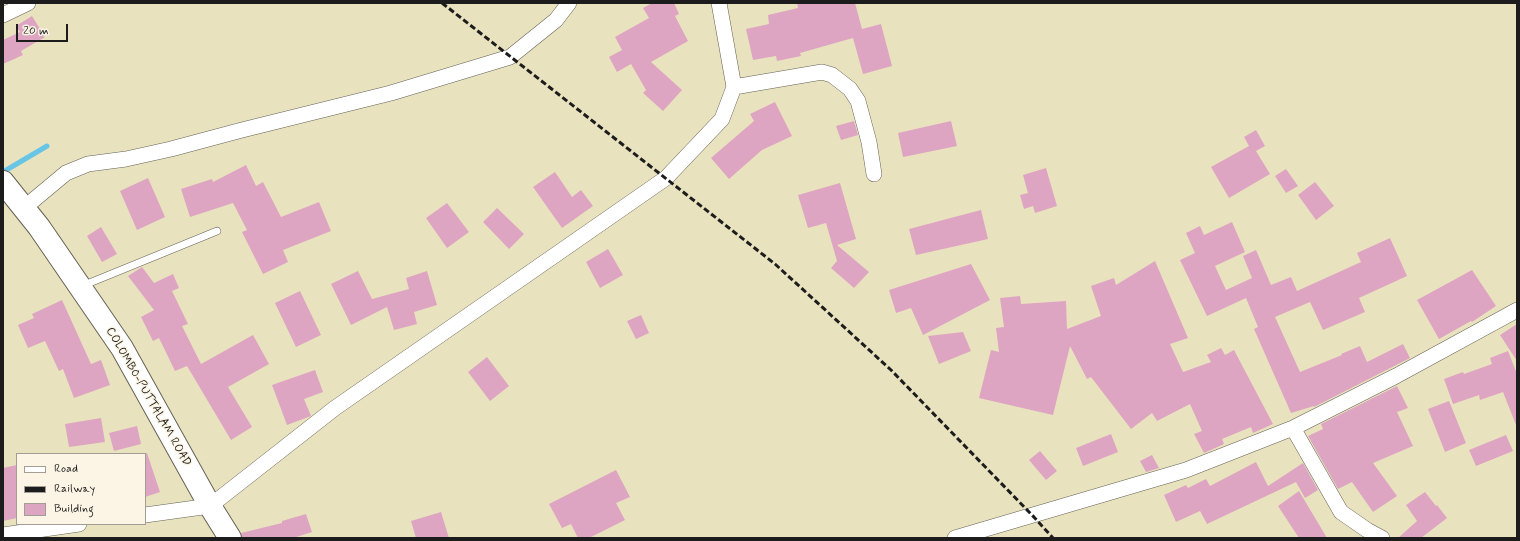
<!DOCTYPE html>
<style>
body{margin:0}
#map{position:relative;width:1520px;height:541px;overflow:hidden;background:#e9e2be;font-family:Mynerve,sans-serif}
canvas{display:block}
.frame{position:absolute;inset:0;border:4px solid #1c1c1c;pointer-events:none}
.legend{position:absolute;left:16px;top:453px;width:130px;height:72px;box-sizing:border-box;background:#fcf5e5;border:1px solid #a29e95;margin:0;padding:5px 7px;list-style:none;font-size:12px;color:#1c1c1c}
.legend li{display:flex;align-items:center;gap:8px;height:20px}
.legend b{width:20px;border:1px solid #a29e95}
.scale{position:absolute;left:16px;top:24px;width:52px;height:18px;box-sizing:border-box;border:2px solid #1c1c1c;border-top:0;padding-left:5px;font-size:12px;line-height:14px;white-space:nowrap;color:#1c1c1c;-webkit-text-stroke:3px #fcf5e5;paint-order:stroke}
</style>
<div id="map">
<canvas width="1520" height="541"></canvas>
<div class="frame"></div>
<ul class="legend">
<li><b style="height:5px;background:#fff"></b>Road</li>
<li><b style="height:5px;background:#1c1c1c"></b>Railway</li>
<li><b style="height:11px;background:#dea5c2"></b>Building</li>
</ul>
<div class="scale">20 m</div>
</div>
<script>
const context = document.querySelector('canvas').getContext('2d');
context.lineJoin = 'round';
const toPath = rows => new Path2D(rows.map(r => 'M' + r).join(''));
function stroke(path, color, width, dash) { context.strokeStyle = color; context.lineWidth = width; context.lineCap = dash ? 'butt' : 'round'; context.setLineDash(dash || []); context.stroke(path); }
function fillPath(path, color) { context.fillStyle = color; context.fill(path, 'evenodd'); }
function drawText(font, color, halo, rows, align = 'center') {
  context.font = font + ' Mynerve,sans-serif'; context.lineWidth = 3; context.setLineDash([]); context.textBaseline = 'middle'; context.strokeStyle = halo; context.fillStyle = color; for (const [text, x, y, turn = 0] of rows) {
    context.save(); context.translate(x, y); context.rotate((+turn || 0) * Math.PI / 180); context.textAlign = isNaN(turn) ? turn : align; if (halo) context.strokeText(text, 0, 0); context.fillText(text, 0, 0); context.restore();
  }
}
stroke(toPath([
 [3,172,47,146]
]), '#68c5e6', 5);
fillPath(toPath([
 [652,3,674,3,679,14,675,16,688,41,651,62,682,90,663,111,643,93,646,90,631,64,617,72,609,57,622,50,615,37,649,18,643,8],
 [797,3,855,3,862,29,881,24,892,66,863,74,853,38,800,53,801,56,777,61,776,56,753,60,746,29,769,24,768,15,798,8],
 [32,16,45,37,21,51,23,55,3,64,3,40,20,32,16,26],
 [775,102,792,136,762,150,729,179,711,158,754,121,750,114],
 [854,121,858,135,841,140,836,126],
 [951,121,957,146,903,157,898,133],
 [1256,130,1265,146,1256,151,1270,174,1229,198,1211,167,1249,146,1244,137],
 [246,165,256,186,263,182,281,217,319,202,331,231,283,250,288,262,263,274,242,232,247,230,233,203,190,217,181,189,212,179,213,182],
 [1046,168,1057,206,1035,213,1033,206,1024,209,1020,195,1028,193,1023,175],
 [1286,169,1298,186,1286,193,1275,176],
 [555,172,572,197,581,190,593,206,562,228,533,187],
 [148,178,165,217,137,230,120,191],
 [1315,182,1334,206,1316,220,1298,195],
 [840,183,856,239,837,245,869,272,854,288,831,268,837,261,826,223,808,228,798,195],
 [447,203,469,232,447,248,426,218],
 [497,208,524,234,509,249,483,222],
 [981,210,988,239,916,255,909,229],
 [1232,222,1245,252,1215,266,1226,290,1252,278,1243,256,1256,250,1271,285,1291,277,1297,291,1361,262,1357,253,1390,238,1407,276,1359,298,1365,312,1323,330,1310,302,1275,317,1300,372,1342,355,1341,354,1360,346,1367,362,1403,344,1410,358,1314,407,1314,406,1291,413,1254,329,1258,327,1246,298,1207,316,1180,260,1195,253,1186,233,1200,226,1204,235],
 [101,227,117,254,102,262,87,236],
 [608,249,623,275,600,288,586,262],
 [1155,261,1188,338,1170,344,1183,372,1211,362,1207,355,1221,348,1225,355,1234,350,1273,424,1253,433,1251,427,1222,439,1224,444,1204,453,1194,434,1202,431,1190,404,1157,421,1152,413,1131,429,1091,377,1087,379,1070,346,1053,415,979,398,991,350,999,352,996,328,1004,327,1000,298,1020,296,1021,304,1066,301,1067,329,1101,316,1091,286,1114,278,1116,285],
 [971,264,990,300,923,335,911,308,896,313,889,290],
 [142,267,154,283,173,274,179,288,172,291,188,324,182,326,201,364,253,335,269,364,228,387,252,427,231,440,187,366,175,371,159,338,153,341,141,317,154,310,128,276],
 [1472,270,1496,306,1472,322,1471,321,1439,339,1417,300],
 [358,271,372,299,409,289,406,278,427,271,437,305,414,312,417,324,394,330,387,307,351,325,331,284],
 [300,291,321,335,296,347,275,303],
 [62,300,91,364,101,360,110,385,74,398,63,369,59,371,45,341,28,348,18,325,34,318,32,314],
 [641,315,649,333,636,339,627,321],
 [1517,324,1517,361,1500,335],
 [963,332,971,351,939,364,928,336],
 [1508,351,1517,374,1517,425,1516,425,1503,392,1480,400,1479,395,1453,404,1444,379,1463,372,1464,374,1492,364,1490,358],
 [487,357,509,386,490,401,468,372],
 [315,370,323,392,304,399,311,416,287,425,272,385],
 [1397,386,1408,408,1397,412,1413,446,1373,463,1397,496,1373,512,1352,482,1338,489,1308,436,1323,429,1321,424],
 [1449,401,1466,443,1445,452,1428,409],
 [101,418,105,442,69,447,65,424],
 [137,426,141,444,114,451,109,433],
 [1111,434,1118,452,1083,466,1076,448],
 [1506,435,1513,451,1476,466,1469,450],
 [1040,451,1057,471,1046,480,1029,460],
 [147,453,160,492,145,497,145,454],
 [1152,455,1159,468,1146,472,1140,461],
 [1256,462,1268,486,1303,463,1318,490,1305,498,1296,482,1207,524,1200,511,1176,522,1164,495,1186,485,1188,488,1206,479,1210,486],
 [17,465,17,518,3,521,3,468],
 [616,470,630,497,616,503,625,520,589,538,578,538,571,524,562,528,549,504],
 [1299,491,1327,538,1299,538,1278,506],
 [1425,492,1436,506,1437,505,1447,518,1421,538,1398,538,1417,521,1406,505],
 [441,512,449,538,416,538,411,521],
 [306,514,312,532,293,538,242,538,241,533,282,523,282,521]
]), '#dea5c2');
const service = toPath([
 [82,286,217,231]
]);
const minor = toPath([
 [3,15,28,3],
 [734,87,822,72,832,75,850,89,858,101,869,142,874,174],
 [24,208,66,173,88,164,126,159,171,149,242,130,391,93,510,57,556,20,569,3],
 [1293,428,1341,512,1367,530,1382,538],
 [145,515,210,506,335,408,666,178,722,119,734,87,719,3],
 [3,535,79,524],
 [955,538,1186,470,1293,428,1396,376,1517,310]
]);
const trunk = toPath([
 [3,182,39,227,122,348,210,506,230,538]
]);
stroke(service, '#646155', 8);
stroke(minor, '#646155', 16);
stroke(trunk, '#646155', 24);
stroke(service, '#fff', 7);
stroke(minor, '#fff', 15);
stroke(trunk, '#fff', 22);
stroke(toPath([
 [442,3,775,264,891,370,1032,515,1053,538]
]), '#1c1c1c', 3, [6, 3]);
drawText('12px', '#1c1c1c', '#fcf5e5', [
 ["COLOMBO-PUTTALAM ROAD",148,397,60]
]);
</script>
